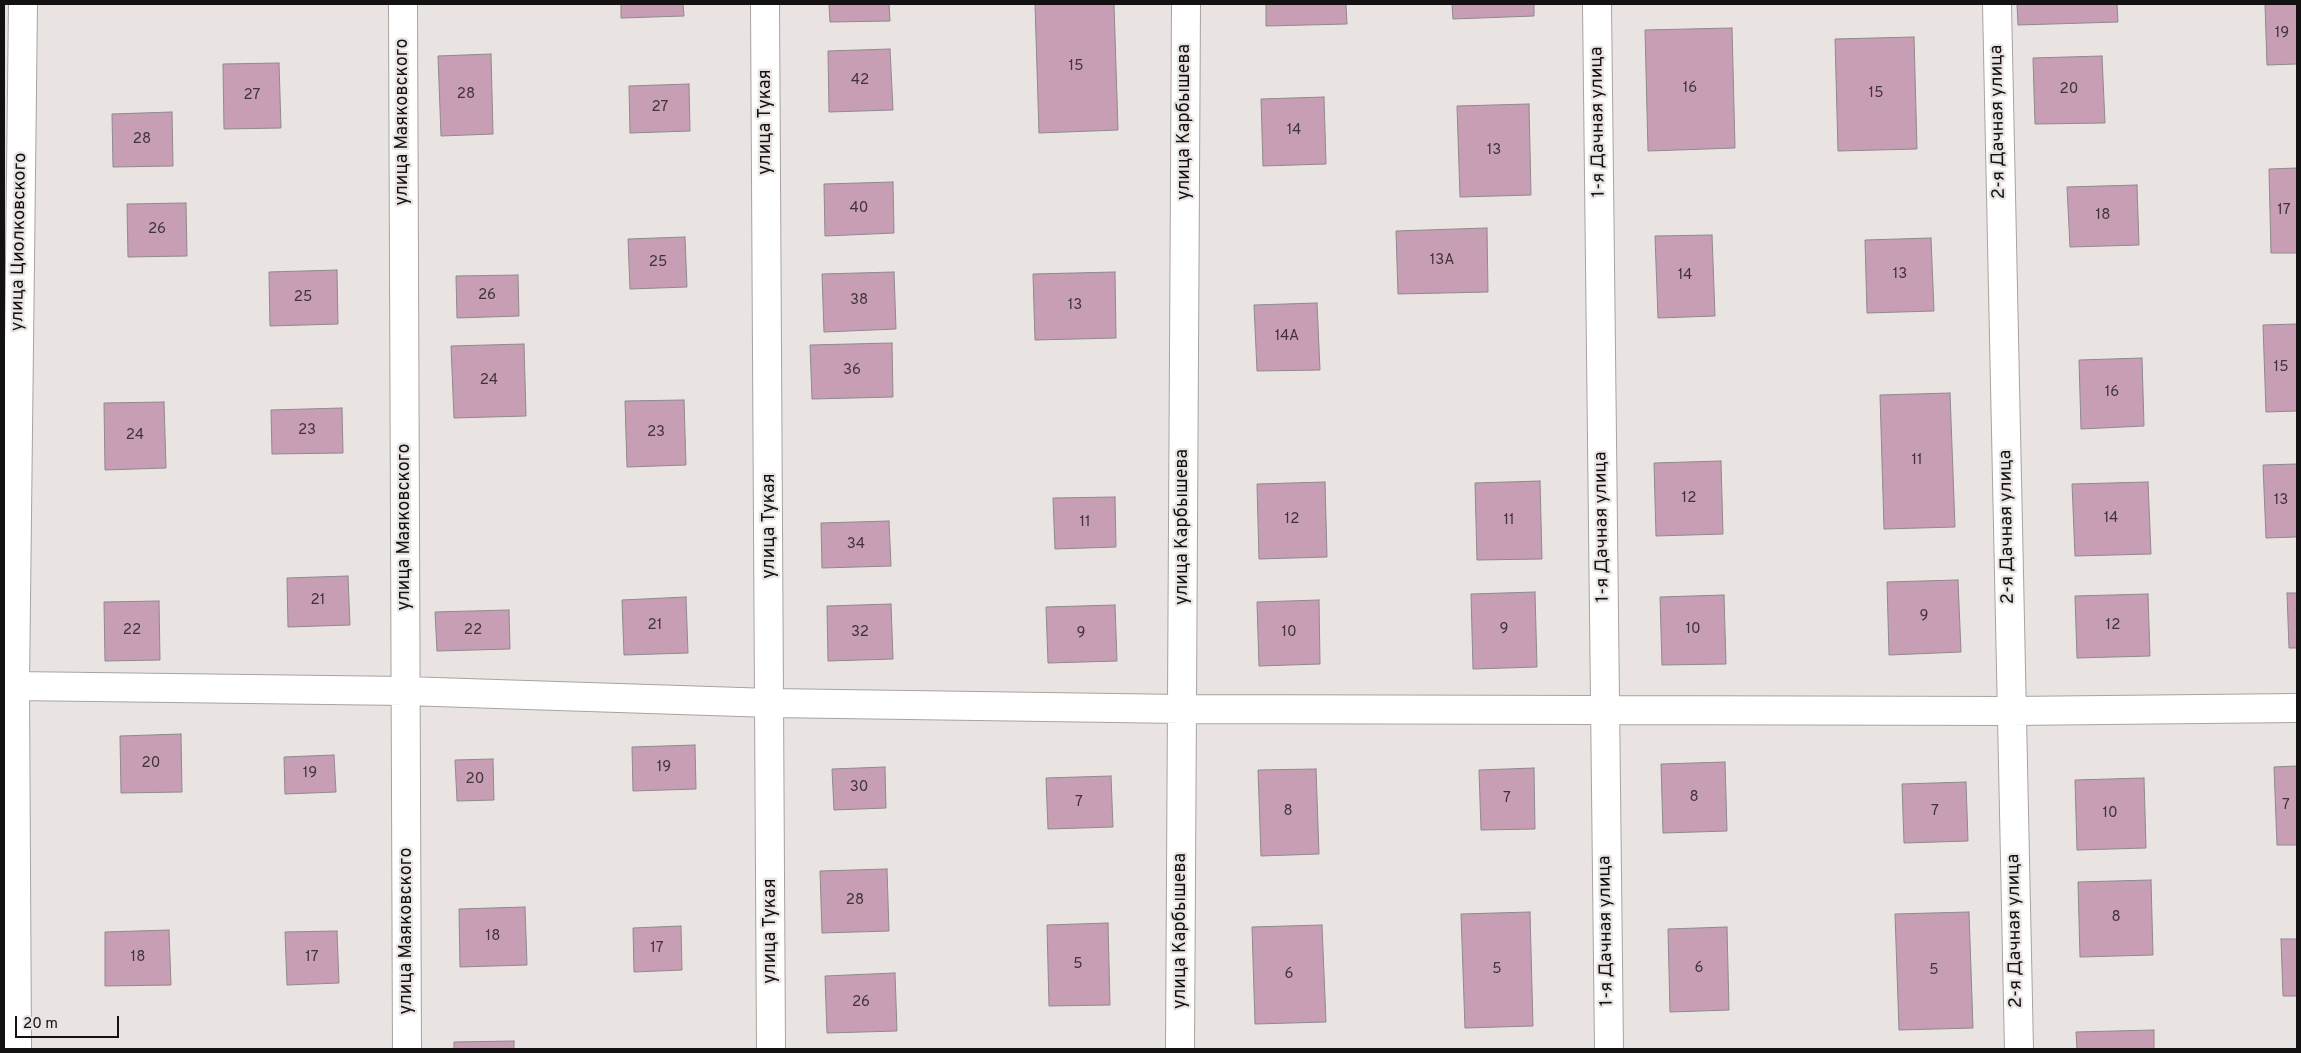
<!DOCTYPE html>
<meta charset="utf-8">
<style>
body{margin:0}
#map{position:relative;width:2301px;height:1053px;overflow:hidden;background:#e9e4e2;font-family:Overpass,sans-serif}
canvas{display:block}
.frame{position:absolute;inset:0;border:5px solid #131111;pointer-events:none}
.scale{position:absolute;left:15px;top:1016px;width:104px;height:22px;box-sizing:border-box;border:2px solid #131111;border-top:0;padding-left:6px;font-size:15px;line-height:18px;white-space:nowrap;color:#131111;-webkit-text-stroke:4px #e9e4e2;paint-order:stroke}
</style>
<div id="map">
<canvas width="2301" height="1053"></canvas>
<div class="frame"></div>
<div class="scale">20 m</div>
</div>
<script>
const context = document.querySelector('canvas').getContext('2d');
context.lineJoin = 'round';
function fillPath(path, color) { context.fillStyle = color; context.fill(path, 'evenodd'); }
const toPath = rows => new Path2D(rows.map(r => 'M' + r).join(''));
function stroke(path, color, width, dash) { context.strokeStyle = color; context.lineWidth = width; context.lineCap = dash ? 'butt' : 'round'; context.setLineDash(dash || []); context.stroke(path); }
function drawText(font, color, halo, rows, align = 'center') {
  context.font = font + ' Overpass,sans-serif'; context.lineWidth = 4.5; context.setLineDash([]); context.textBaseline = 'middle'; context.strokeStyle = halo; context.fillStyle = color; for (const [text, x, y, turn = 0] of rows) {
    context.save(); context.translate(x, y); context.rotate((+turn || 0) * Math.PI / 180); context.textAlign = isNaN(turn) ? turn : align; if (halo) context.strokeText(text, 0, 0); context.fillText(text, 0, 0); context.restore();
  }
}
const building = toPath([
 [621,4,683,4,684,16,621,18,621,4],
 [829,4,889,4,890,21,830,22,829,4],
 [1035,4,1114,4,1118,130,1039,133,1035,4],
 [1266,4,1346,4,1347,24,1266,26,1266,4],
 [1452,4,1534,4,1534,16,1453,19,1452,4],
 [2017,4,2117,4,2118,22,2018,25,2017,4],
 [2265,4,2297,4,2297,64,2267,65,2265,4],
 [1732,28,1735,148,1648,151,1645,30,1732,28],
 [1914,37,1917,149,1838,151,1835,39,1914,37],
 [890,49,893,110,829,112,828,51,890,49],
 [491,54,493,134,441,136,438,56,491,54],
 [2102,56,2105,123,2035,124,2033,58,2102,56],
 [279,63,281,128,224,129,223,64,279,63],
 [689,84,690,131,630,133,629,86,689,84],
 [1324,97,1326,164,1263,166,1261,99,1324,97],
 [1529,104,1531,195,1460,197,1457,106,1529,104],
 [172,112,173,166,113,167,112,114,172,112],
 [2297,168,2297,253,2271,253,2269,169,2297,168],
 [893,182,894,233,825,236,824,184,893,182],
 [2137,185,2139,245,2070,247,2067,187,2137,185],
 [186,203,187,256,128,257,127,204,186,203],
 [1487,228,1488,292,1398,294,1396,231,1487,228],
 [1712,235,1715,316,1658,318,1655,236,1712,235],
 [685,237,687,287,630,289,628,239,685,237],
 [1931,238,1934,311,1867,313,1865,240,1931,238],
 [337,270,338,324,270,326,269,272,337,270],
 [894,272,896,329,824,332,822,274,894,272],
 [1115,272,1116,338,1035,340,1033,274,1115,272],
 [518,275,519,316,457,318,456,276,518,275],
 [1317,303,1320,370,1257,371,1254,305,1317,303],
 [2297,324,2297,411,2266,412,2263,325,2297,324],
 [892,343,893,397,812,399,810,345,892,343],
 [524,344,526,416,454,418,451,346,524,344],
 [2142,358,2144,426,2081,429,2079,360,2142,358],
 [1950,393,1955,527,1884,529,1880,395,1950,393],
 [684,400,686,465,627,467,625,401,684,400],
 [164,402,166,468,105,470,104,403,164,402],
 [342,408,343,453,272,454,271,410,342,408],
 [1721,461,1723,534,1656,536,1654,463,1721,461],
 [2297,464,2297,537,2266,538,2263,465,2297,464],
 [1540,481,1542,559,1477,560,1475,483,1540,481],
 [1325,482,1327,557,1259,559,1257,484,1325,482],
 [2148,482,2151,554,2075,556,2072,484,2148,482],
 [1115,497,1116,547,1055,549,1053,498,1115,497],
 [889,521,891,566,822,568,821,523,889,521],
 [348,576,350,625,288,627,287,578,348,576],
 [1958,580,1961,652,1889,655,1887,582,1958,580],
 [1535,592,1537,667,1473,669,1471,594,1535,592],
 [2287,593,2297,593,2297,648,2289,648,2287,593],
 [2148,594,2150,656,2077,658,2075,596,2148,594],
 [1724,595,1726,664,1662,665,1660,597,1724,595],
 [686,597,688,653,624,655,622,600,686,597],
 [1319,600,1320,664,1259,666,1257,602,1319,600],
 [159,601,160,660,105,661,104,602,159,601],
 [891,604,893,659,828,661,827,606,891,604],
 [1115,605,1117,661,1048,663,1046,607,1115,605],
 [509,610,510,649,437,651,435,612,509,610],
 [181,734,182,792,121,793,120,736,181,734],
 [695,745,696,789,633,791,632,747,695,745],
 [334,755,336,792,285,794,284,757,334,755],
 [493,759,494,800,457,801,455,760,493,759],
 [1725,762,1727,831,1663,833,1661,764,1725,762],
 [2297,766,2297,845,2277,845,2274,767,2297,766],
 [885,767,886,808,834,810,832,769,885,767],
 [1534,768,1535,829,1481,830,1479,770,1534,768],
 [1316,769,1319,854,1261,856,1258,770,1316,769],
 [1111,776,1113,827,1048,829,1046,778,1111,776],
 [2144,778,2146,848,2077,850,2075,780,2144,778],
 [1966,782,1968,841,1904,843,1902,784,1966,782],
 [887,869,889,931,822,933,820,871,887,869],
 [2151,880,2153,955,2080,957,2078,882,2151,880],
 [525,907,527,965,460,967,459,909,525,907],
 [1530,912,1533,1026,1465,1028,1461,914,1530,912],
 [1969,912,1973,1028,1899,1030,1895,914,1969,912],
 [1108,923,1110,1005,1049,1006,1047,925,1108,923],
 [1322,925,1326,1022,1255,1024,1252,927,1322,925],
 [681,926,682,970,634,972,633,928,681,926],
 [1727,927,1729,1010,1670,1012,1668,929,1727,927],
 [169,930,171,985,105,986,105,932,169,930],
 [337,931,339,983,287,985,285,932,337,931],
 [2281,939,2297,939,2297,996,2283,996,2281,939],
 [895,973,897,1031,827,1033,825,976,895,973],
 [2154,1030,2154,1049,2077,1049,2076,1032,2154,1030],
 [514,1041,514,1049,454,1049,454,1042,514,1041]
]);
fillPath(building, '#c79eb3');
stroke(building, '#8e898c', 1);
const minor = toPath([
 [403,4,407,1049],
 [765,4,771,1049],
 [1597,4,1609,1049],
 [1997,4,2019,1049],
 [15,686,405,691,771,703,1182,709,2011,711,2297,708],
 [17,1049,15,686,23,4],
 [1180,1049,1186,4]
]);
stroke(minor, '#a8a3a1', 30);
stroke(minor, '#fff', 28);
drawText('15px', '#40343a', null, [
 ["19",2282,34],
 ["15",1076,67],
 ["42",860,81],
 ["16",1690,89],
 ["20",2069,90],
 ["15",1876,94],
 ["28",466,95],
 ["27",252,96],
 ["27",660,108],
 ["14",1294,131],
 ["28",142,140],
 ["13",1494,151],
 ["40",859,209],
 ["17",2284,211],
 ["18",2103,216],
 ["26",157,230],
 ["13А",1442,261],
 ["25",658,263],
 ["13",1900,275],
 ["14",1685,276],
 ["26",487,296],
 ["25",303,298],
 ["38",859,301],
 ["13",1075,306],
 ["14А",1287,337],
 ["15",2281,368],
 ["36",852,371],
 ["24",489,381],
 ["16",2112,393],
 ["23",307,431],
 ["23",656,433],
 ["24",135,436],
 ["11",1917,461],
 ["12",1689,499],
 ["13",2281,501],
 ["14",2111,519],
 ["12",1292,520],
 ["11",1509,521],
 ["11",1085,523],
 ["34",856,545],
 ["21",318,601],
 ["9",1924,617],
 ["21",655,626],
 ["12",2113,626],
 ["9",1504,630],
 ["10",1693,630],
 ["22",132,631],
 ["22",473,631],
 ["32",860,633],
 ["10",1289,633],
 ["9",1081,634],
 ["20",151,764],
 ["19",664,768],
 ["19",310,774],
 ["20",475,780],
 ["30",859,788],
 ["8",1694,798],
 ["7",1507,799],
 ["7",1079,803],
 ["7",2286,806],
 ["8",1288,812],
 ["7",1935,812],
 ["10",2110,814],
 ["28",855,901],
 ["8",2116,918],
 ["18",493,937],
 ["17",657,949],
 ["18",138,958],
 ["17",312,958],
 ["5",1078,965],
 ["6",1699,969],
 ["5",1497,970],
 ["5",1934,971],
 ["6",1289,975],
 ["26",861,1003]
]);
drawText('18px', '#131111', '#e9e4e2', [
 ["улица Маяковского",403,122,-90],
 ["улица Тукая",766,122,-90],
 ["улица Карбышева",1185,122,-90],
 ["1-я Дачная улица",1599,122,-91],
 ["2-я Дачная улица",1999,122,-91],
 ["улица Циолковского",20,242,-89],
 ["улица Тукая",770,526,-90],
 ["улица Маяковского",405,527,-90],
 ["улица Карбышева",1183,527,-90],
 ["1-я Дачная улица",1603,527,-91],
 ["2-я Дачная улица",2008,527,-91],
 ["улица Маяковского",407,931,-90],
 ["улица Тукая",771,931,-90],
 ["улица Карбышева",1181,931,-90],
 ["1-я Дачная улица",1607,931,-91],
 ["2-я Дачная улица",2016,931,-91]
]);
</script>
